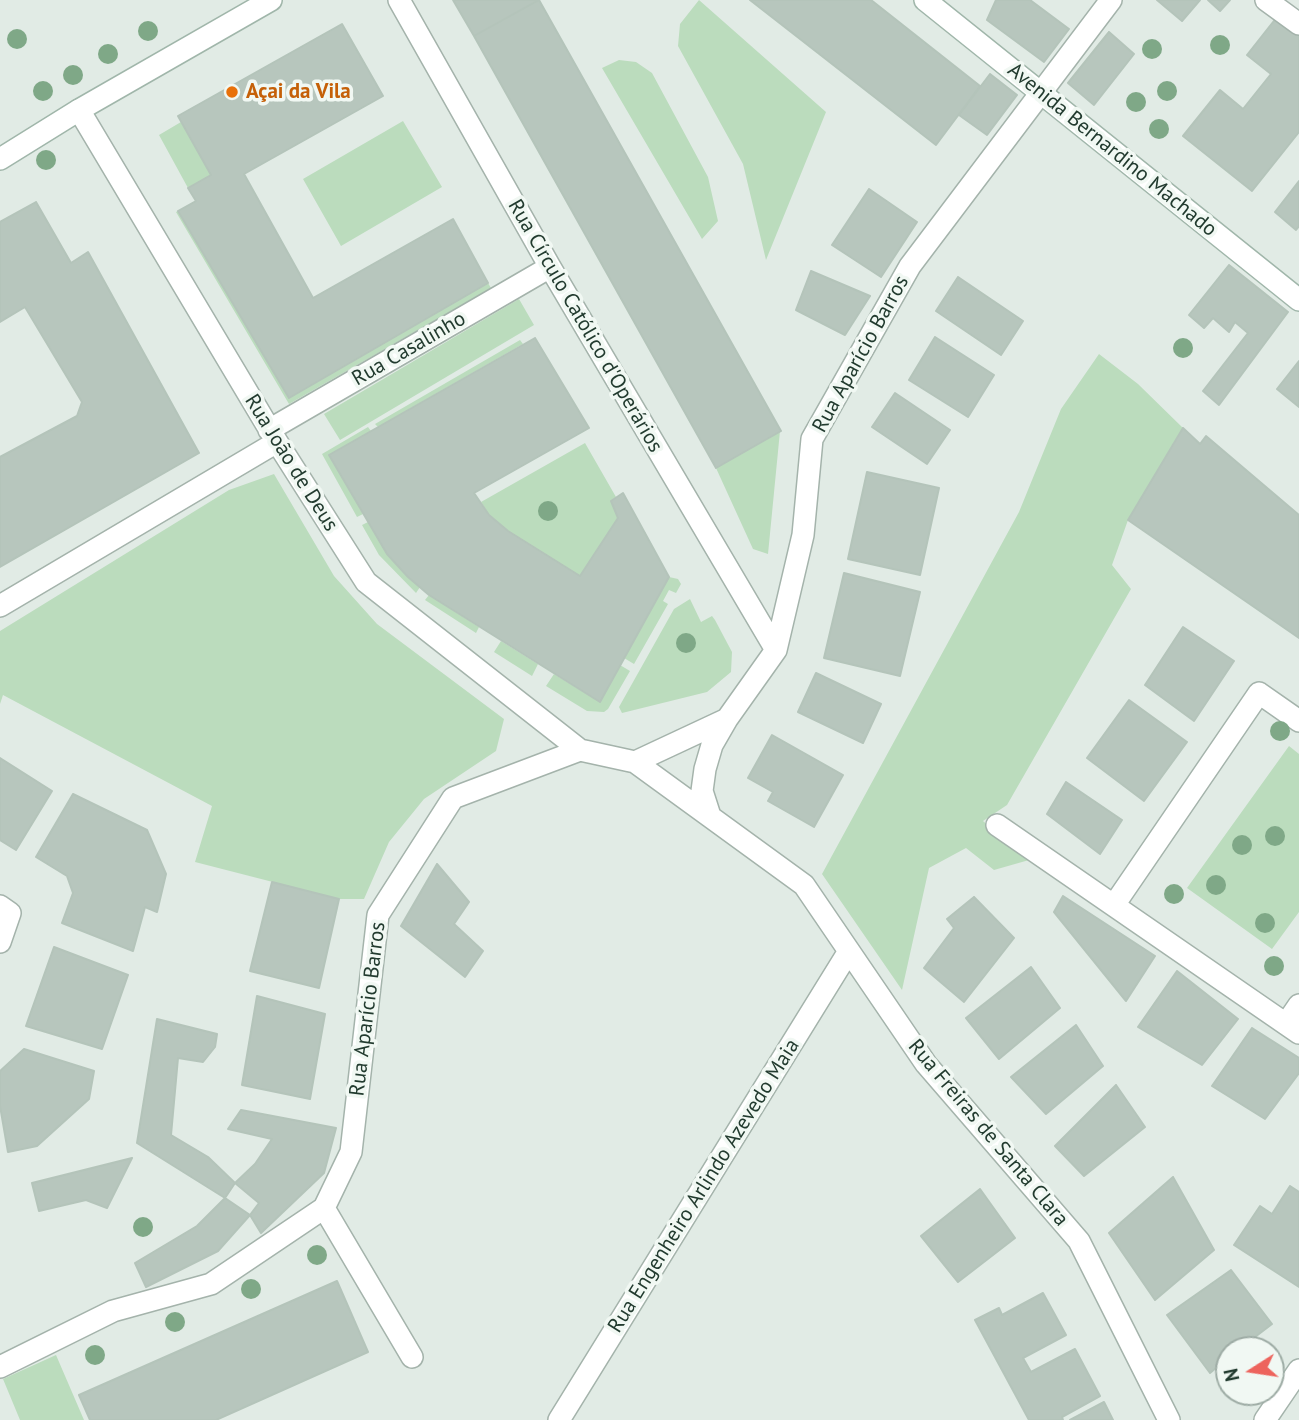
<!DOCTYPE html>
<meta charset="utf-8">
<style>
body{margin:0}
#map{position:relative;width:1299px;height:1420px;overflow:hidden;background:#e1ebe5;font-family:"PT Sans",sans-serif}
canvas{display:block}
.north{position:absolute;left:1215px;top:1336px;width:70px;height:70px;box-sizing:border-box;background:#f1f8f3;border:2px solid #9eaca5;border-radius:50%;rotate:258deg;font-size:19px;font-weight:700;line-height:28px;text-align:center;color:#223b2f}
.north::after{content:'';display:block;margin:auto;width:24px;height:32px;background:#ed645d;clip-path:polygon(50% 0,100% 100%,50% 72%,0 100%)}
</style>
<div id="map">
<canvas width="1299" height="1420"></canvas>
<div class="north">N</div>
</div>
<script>
const context = document.querySelector('canvas').getContext('2d');
context.lineJoin = 'round';
function fillPath(path, color) { context.fillStyle = color; context.fill(path, 'evenodd'); }
const toPath = rows => new Path2D(rows.map(r => 'M' + r).join(''));
function stroke(path, color, width, dash) { context.strokeStyle = color; context.lineWidth = width; context.lineCap = dash ? 'butt' : 'round'; context.setLineDash(dash || []); context.stroke(path); }
function drawText(font, color, halo, rows, align = 'center') {
  context.font = font + ' "PT Sans",sans-serif'; context.lineWidth = 7; context.setLineDash([]); context.textBaseline = 'middle'; context.strokeStyle = halo; context.fillStyle = color; for (const [text, x, y, turn = 0] of rows) {
    context.save(); context.translate(x, y); context.rotate((+turn || 0) * Math.PI / 180); context.textAlign = isNaN(turn) ? turn : align; if (halo) context.strokeText(text, 0, 0); context.fillText(text, 0, 0); context.restore();
  }
}
fillPath(toPath([
 [699,0,826,112,766,260,743,164,678,46,680,24],
 [619,60,636,62,652,73,708,177,718,221,702,239,602,68],
 [403,121,442,187,341,246,303,179],
 [181,122,211,175,188,188,159,135],
 [180,210,289,398,488,283,491,288,289,404,176,212],
 [519,299,534,325,340,440,324,414],
 [520,340,523,344,378,427,375,424],
 [1099,354,1138,384,1183,428,1128,520,1112,565,1131,589,1007,805,983,821,1029,860,994,870,966,848,929,868,902,990,822,874,1019,512,1061,409],
 [368,427,371,431,330,455,363,514,357,517,322,454],
 [780,431,768,554,753,549,716,468],
 [585,443,616,497,611,501,618,518,580,576,508,531,489,515,481,502],
 [274,474,334,576,377,624,504,719,496,751,424,799,389,842,364,899,339,899,195,862,212,806,3,695,0,704,0,631,229,490],
 [368,522,387,554,420,587,416,593,379,555,362,525],
 [669,577,678,579,681,584,676,593,669,590,663,601,668,604,634,664,624,658],
 [429,595,479,627,476,633,425,600],
 [690,599,701,622,712,616,715,620,732,652,731,672,707,692,622,713,619,707,674,609],
 [501,641,538,664,532,676,494,652],
 [620,665,630,671,608,709,604,712,587,711,546,686,554,674,600,702],
 [1289,746,1299,754,1299,912,1272,949,1187,888],
 [56,1355,84,1420,20,1420,3,1379]
]), '#bbdcbd');
const building = toPath([
 [453,0,539,0,474,36,453,0],
 [539,0,781,431,716,468,474,36,539,0],
 [750,0,871,0,980,86,936,145,750,0],
 [996,0,1030,0,1069,29,1044,62,987,20,996,0],
 [1157,0,1200,0,1182,21,1157,0],
 [1208,0,1230,0,1220,11,1208,0],
 [1277,17,1299,34,1299,132,1252,191,1183,136,1220,90,1243,109,1271,74,1247,55,1277,17],
 [342,24,383,96,244,174,313,298,453,219,488,283,289,398,178,211,196,201,188,188,211,175,178,116,342,24],
 [1109,32,1134,54,1094,105,1068,83,1109,32],
 [990,74,1017,95,987,135,959,115,990,74],
 [1299,181,1299,226,1296,230,1275,212,1299,181],
 [869,189,917,222,881,277,832,245,869,189],
 [36,202,71,263,88,252,199,453,0,567,0,457,77,416,82,402,25,307,0,322,0,222,36,202],
 [1229,265,1288,312,1219,405,1203,391,1248,333,1235,322,1229,332,1213,318,1204,328,1189,315,1229,265],
 [811,271,870,296,845,335,796,310,811,271],
 [958,277,1023,321,1001,355,936,311,958,277],
 [935,337,994,375,968,417,909,380,935,337],
 [535,338,589,428,474,493,489,515,508,531,580,576,618,518,611,501,623,493,669,577,600,702,429,595,408,577,387,554,329,455,535,338],
 [1299,361,1299,407,1277,389,1299,361],
 [895,393,950,430,927,464,872,427,895,393],
 [1183,428,1200,444,1206,436,1299,515,1299,638,1128,520,1183,428],
 [867,472,939,488,920,575,848,559,867,472],
 [844,573,920,592,900,676,824,658,844,573],
 [1183,627,1234,661,1194,721,1145,685,1183,627],
 [816,673,881,704,863,743,798,712,816,673],
 [1129,700,1187,742,1144,801,1087,758,1129,700],
 [772,735,843,775,814,827,768,801,773,792,748,778,772,735],
 [0,758,52,791,16,850,0,840,0,758],
 [1066,782,1122,820,1100,854,1047,814,1066,782],
 [73,794,147,830,166,874,157,912,145,907,133,951,62,923,73,893,67,876,36,857,73,794],
 [437,864,469,902,454,924,483,951,465,977,401,926,437,864],
 [272,882,339,899,319,988,250,971,272,882],
 [1063,896,1155,956,1126,1001,1054,912,1063,896],
 [974,897,1014,938,964,1002,924,968,954,928,947,919,974,897],
 [54,947,128,975,102,1049,26,1026,54,947],
 [1031,967,1060,1008,999,1059,966,1018,1031,967],
 [1177,971,1238,1019,1202,1065,1138,1027,1177,971],
 [257,996,325,1014,310,1099,242,1085,257,996],
 [157,1019,217,1034,215,1047,203,1062,178,1058,171,1135,208,1157,235,1183,225,1198,137,1143,157,1019],
 [1076,1025,1103,1066,1046,1114,1011,1077,1076,1025],
 [1252,1028,1299,1058,1299,1073,1265,1119,1212,1086,1252,1028],
 [24,1049,94,1071,89,1099,37,1146,8,1152,0,1106,0,1071,24,1049],
 [1116,1085,1145,1127,1084,1176,1055,1146,1116,1085],
 [241,1110,336,1128,324,1173,261,1233,250,1215,259,1203,235,1183,255,1164,272,1139,228,1129,241,1110],
 [132,1158,107,1208,86,1200,39,1211,32,1183,132,1158],
 [1173,1177,1214,1250,1155,1300,1109,1233,1173,1177],
 [1290,1186,1299,1192,1299,1287,1234,1245,1260,1206,1272,1214,1290,1186],
 [980,1189,1015,1238,958,1282,921,1236,980,1189],
 [225,1198,250,1215,218,1251,146,1287,135,1263,197,1226,225,1198],
 [1231,1270,1272,1324,1238,1350,1229,1350,1229,1357,1210,1373,1167,1315,1231,1270],
 [337,1281,368,1352,216,1420,90,1420,79,1395,337,1281],
 [1043,1293,1066,1335,1023,1358,1031,1372,1075,1349,1100,1396,1062,1417,1063,1420,1029,1420,975,1320,999,1308,1002,1315,1043,1293],
 [1104,1402,1113,1420,1070,1420,1104,1402]
]);
fillPath(building, '#b7c6bd');
stroke(building, '#b4c4ba', 2);
const street = toPath([
 [399,0,550,267,776,650],
 [1266,0,1299,24],
 [79,110,277,442,366,582,580,750],
 [269,430,550,267],
 [0,606,277,442],
 [635,762,804,885,926,1064,1079,1241,1169,1420],
 [710,816,702,791,705,769,712,745,727,719],
 [997,825,1299,1033],
 [1114,905,1259,693,1299,721],
 [0,906,10,913,0,942],
 [1286,1024,1299,1005],
 [324,1208,412,1357],
 [0,1367,113,1311,211,1284,324,1208,351,1152,378,915,453,798,580,750,635,762,727,719,776,650,803,535,812,439,910,266,1111,0],
 [559,1420,849,951],
 [1265,1420,1299,1370]
]);
const secondary = toPath([
 [925,0,1299,300],
 [0,159,79,110,271,0]
]);
stroke(street, '#a4b3ab', 24);
stroke(secondary, '#a0b6aa', 24);
stroke(street, '#fff', 21);
stroke(secondary, '#fff', 21);
context.fillStyle = '#7fa887';
for (const [x, y] of [
 [148,31],
 [17,39],
 [1220,45],
 [1152,49],
 [108,54],
 [73,75],
 [43,91],
 [1167,91],
 [1136,102],
 [1159,129],
 [46,160],
 [1183,348],
 [548,511],
 [686,643],
 [1280,731],
 [1275,836],
 [1242,845],
 [1216,885],
 [1174,894],
 [1265,923],
 [1274,966],
 [143,1227],
 [317,1255],
 [251,1289],
 [175,1322],
 [95,1355]
]) { context.beginPath(); context.arc(x, y, 10, 0, 2 * Math.PI); context.fill(); }
for (const [x, y, r, color] of [
 [232,92,7,"#e8710a"]
]) { const dot = new Path2D(); dot.arc(x, y, r, 0, 2 * Math.PI); context.fillStyle = color; context.fill(dot); stroke(dot, '#f1f8f3', 2.5); }
drawText('bold 21px', '#c56008', '#f1f8f3', [
 ["Açai da Vila",246,92]
], 'left');
drawText('21px', '#223b2f', '#f1f8f3', [
 ["Avenida Bernardino Machado",1112,150,39],
 ["Rua Círculo Católico d'Operários",585,326,60],
 ["Rua Casalinho",409,349,-30],
 ["Rua Aparício Barros",861,354,-61],
 ["Rua João de Deus",291,463,58],
 ["Rua Aparício Barros",368,1009,-83],
 ["Rua Freiras de Santa Clara",988,1133,50],
 ["Rua Engenheiro Arlindo Azevedo Maia",704,1186,-58]
]);
</script>
